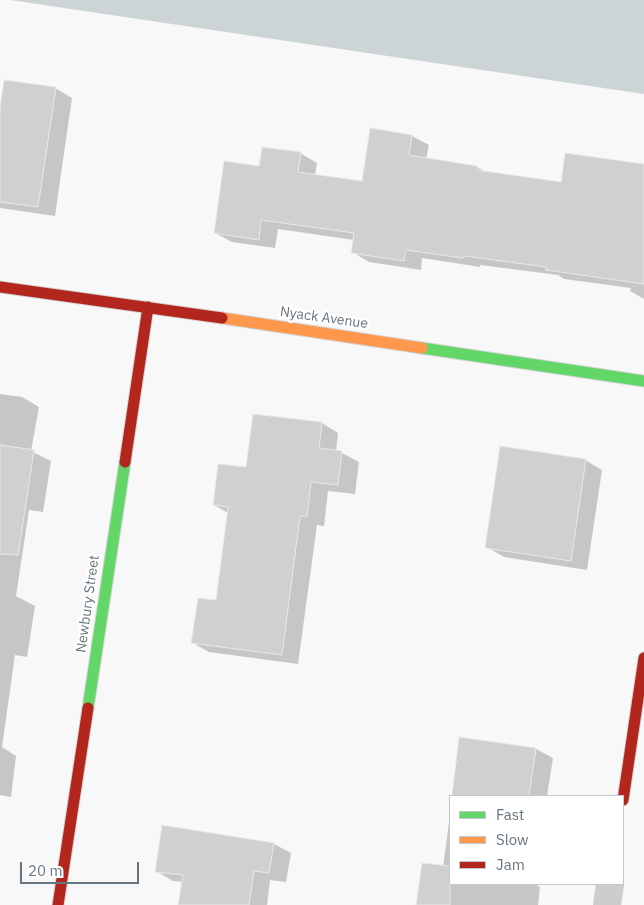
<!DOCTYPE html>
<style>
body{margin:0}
#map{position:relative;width:644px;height:905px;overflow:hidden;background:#f8f8f8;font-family:"IBM Plex Sans",sans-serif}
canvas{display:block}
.legend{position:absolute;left:449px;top:795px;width:175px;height:90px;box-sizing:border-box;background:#fff;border:1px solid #c2c8cc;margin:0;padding:6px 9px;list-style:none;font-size:15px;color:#66757f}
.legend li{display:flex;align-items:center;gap:10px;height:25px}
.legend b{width:25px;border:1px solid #c2c8cc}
.scale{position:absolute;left:20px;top:862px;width:119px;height:22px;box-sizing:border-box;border:2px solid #66757f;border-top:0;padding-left:6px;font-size:15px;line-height:18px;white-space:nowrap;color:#66757f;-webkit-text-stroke:4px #fff;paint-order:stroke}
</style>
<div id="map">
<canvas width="644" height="905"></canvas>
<ul class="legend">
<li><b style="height:6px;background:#63d668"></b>Fast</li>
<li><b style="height:6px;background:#ff974d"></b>Slow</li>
<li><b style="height:6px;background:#b3261e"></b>Jam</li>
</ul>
<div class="scale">20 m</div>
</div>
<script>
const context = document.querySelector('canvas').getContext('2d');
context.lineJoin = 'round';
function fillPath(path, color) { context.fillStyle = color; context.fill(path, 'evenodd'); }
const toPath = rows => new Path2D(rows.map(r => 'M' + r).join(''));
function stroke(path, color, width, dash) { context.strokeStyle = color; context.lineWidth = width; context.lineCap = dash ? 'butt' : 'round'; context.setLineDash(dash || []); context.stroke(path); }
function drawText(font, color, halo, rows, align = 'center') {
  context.font = font + ' "IBM Plex Sans",sans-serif'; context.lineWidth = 5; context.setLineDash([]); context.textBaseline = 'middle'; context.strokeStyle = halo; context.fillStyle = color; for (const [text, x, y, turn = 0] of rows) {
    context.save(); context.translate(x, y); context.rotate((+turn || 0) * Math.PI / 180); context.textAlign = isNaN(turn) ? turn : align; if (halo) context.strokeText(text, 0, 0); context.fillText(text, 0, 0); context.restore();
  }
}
fillPath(toPath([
 [10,0,644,0,644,94]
]), '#cdd4d6');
fillPath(toPath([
 [55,88,72,98,55,216,0,208,0,110],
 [412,136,429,145,426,159,477,167,488,173,644,196,644,299,630,291,631,288,564,279,558,275,480,265,480,267,422,258,421,270,369,262,352,252,354,240,278,229,275,248,232,242,215,233,260,167,300,153,317,163,315,176,363,183],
 [0,394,22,397,39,407,31,451,51,461,43,512,29,510,16,596,35,606,27,657,15,655,2,747,16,756,11,797,0,795],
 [322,423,338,433,336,452,342,453,359,462,355,494,328,491,324,526,317,525,298,664,209,652,193,643,217,602,228,513,214,505,247,468],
 [585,460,602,470,587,570,504,557,487,547],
 [460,738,536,749,553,758,547,796,453,796],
 [450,815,450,884,535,884,540,887,538,905,417,905,443,867],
 [274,844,291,853,286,882,270,880,267,905,180,905,183,882,173,881,156,871]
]), '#0003');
const building = toPath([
 [4,80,56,87,38,207,0,202,0,108,4,80],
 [370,128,412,135,409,155,477,166,477,170,561,182,565,153,644,164,644,284,546,270,546,267,464,256,463,258,406,250,404,261,351,253,354,233,261,220,259,240,214,233,224,161,259,166,262,147,301,152,298,172,362,181,370,128],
 [253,414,322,422,319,448,342,451,338,485,311,482,307,517,300,516,282,655,191,643,198,598,216,600,228,507,213,505,218,464,246,467,253,414],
 [0,445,34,450,18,555,0,554,0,445],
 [500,446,586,459,571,561,485,548,500,446],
 [459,737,536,748,529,796,452,796,459,737],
 [162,825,274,843,269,873,254,871,249,905,178,905,183,875,155,872,162,825],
 [422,863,450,866,450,905,416,905,422,863]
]);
fillPath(building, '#cfd0d1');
stroke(building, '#e8e8e8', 1);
const fast = toPath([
 [422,348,644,381],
 [88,708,125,462]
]);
const slow = toPath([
 [222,318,422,348]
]);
const jam = toPath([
 [0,287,222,318],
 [125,462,148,307],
 [623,800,644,658],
 [58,905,88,708]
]);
stroke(fast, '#d4d5d6', 13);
stroke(slow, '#d4d5d6', 13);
stroke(jam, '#d4d5d6', 13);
stroke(toPath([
 [607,905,610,884]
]), '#cbcdce', 28);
stroke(fast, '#63d668', 11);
stroke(slow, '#ff974d', 11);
stroke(jam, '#b3261e', 11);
drawText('14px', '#66757f', '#fff', [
 ["Nyack Avenue",324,318,8],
 ["Newbury Street",88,604,-82]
]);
</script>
